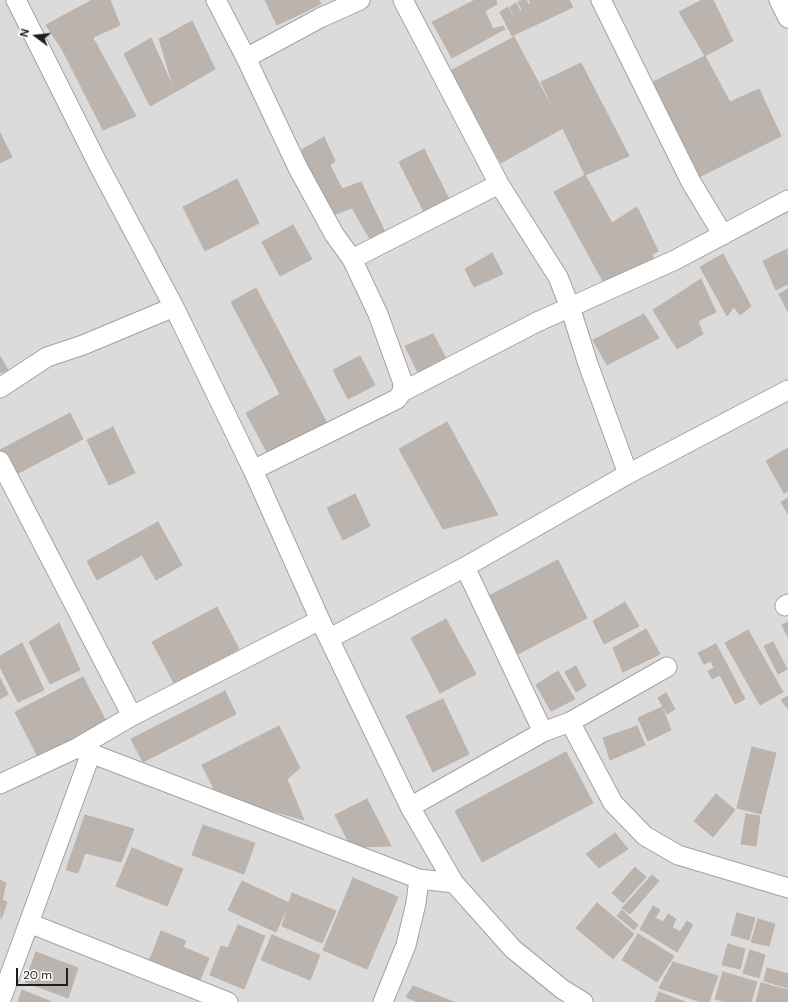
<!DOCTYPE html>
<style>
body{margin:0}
#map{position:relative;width:788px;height:1002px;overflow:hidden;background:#eeebe5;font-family:"DM Sans",sans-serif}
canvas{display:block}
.north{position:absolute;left:16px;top:16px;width:40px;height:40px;-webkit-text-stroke:3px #fff;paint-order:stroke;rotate:285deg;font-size:11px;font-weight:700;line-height:16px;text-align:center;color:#1e1e1e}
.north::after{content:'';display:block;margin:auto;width:14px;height:18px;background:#1e1e1e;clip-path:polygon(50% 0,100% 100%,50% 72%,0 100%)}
.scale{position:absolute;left:16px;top:968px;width:52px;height:18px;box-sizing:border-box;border:2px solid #1e1e1e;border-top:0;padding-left:5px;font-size:12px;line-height:14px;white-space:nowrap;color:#1e1e1e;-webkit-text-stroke:3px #fff;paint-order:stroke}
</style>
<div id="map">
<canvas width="788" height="1002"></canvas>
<div class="north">N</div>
<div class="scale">20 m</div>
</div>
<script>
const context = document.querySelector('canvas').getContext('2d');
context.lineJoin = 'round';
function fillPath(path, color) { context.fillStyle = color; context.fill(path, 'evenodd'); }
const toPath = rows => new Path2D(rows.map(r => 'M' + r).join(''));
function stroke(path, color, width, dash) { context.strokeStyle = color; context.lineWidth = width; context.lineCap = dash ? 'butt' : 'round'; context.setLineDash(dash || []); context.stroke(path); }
fillPath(toPath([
 [0,0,788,0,788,1002,0,1002]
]), '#dcdbdb');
const building = toPath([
 [92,0,110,0,120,25,63,51,46,25,92,0],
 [265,0,319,0,321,4,277,25,265,0],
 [475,0,496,0,497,4,485,11,493,29,503,26,505,29,452,58,432,22,475,0],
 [523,0,526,0,529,5,531,4,529,0,569,0,573,7,512,36,500,12,508,7,512,15,513,14,510,7,516,3,520,11,522,10,518,2,523,0],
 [702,0,713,0,733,41,705,56,679,12,702,0],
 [192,21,215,69,175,92,159,39,192,21],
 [514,37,563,128,501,163,450,71,514,37],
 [93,38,136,116,103,130,63,51,93,38],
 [151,38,175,92,150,106,124,54,151,38],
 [705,56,730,102,759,89,781,136,695,179,645,86,705,56],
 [581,63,629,156,585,175,541,82,581,63],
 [0,133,12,157,0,163,0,133],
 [324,137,335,161,330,165,342,189,361,182,385,232,370,239,352,208,331,216,296,153,324,137],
 [424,149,450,201,425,214,399,162,424,149],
 [585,175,612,223,637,207,658,251,652,255,654,260,604,283,554,192,585,175],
 [237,179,259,223,205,251,183,207,237,179],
 [293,225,312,259,280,276,262,242,293,225],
 [787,249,788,284,776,290,763,261,787,249],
 [492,253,503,274,474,287,465,269,492,253],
 [723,254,751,306,740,315,734,307,727,316,700,267,723,254],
 [701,279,716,312,698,321,703,334,677,349,653,310,701,279],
 [256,288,328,425,269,456,246,413,280,394,231,302,256,288],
 [788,289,788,312,779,294,788,289],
 [644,314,659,338,607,365,593,340,644,314],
 [433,334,448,362,420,377,405,346,433,334],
 [0,356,8,370,0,373,0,356],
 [360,356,375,385,348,399,333,370,360,356],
 [70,413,83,439,13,476,0,450,70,413],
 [447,422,498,515,443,529,399,449,447,422],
 [113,427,135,473,109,485,87,440,113,427],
 [788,448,788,491,784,493,766,461,788,448],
 [355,494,370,526,343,540,327,508,355,494],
 [788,498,788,514,781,502,788,498],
 [158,522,182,565,156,580,142,555,97,580,87,561,158,522],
 [558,560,587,618,512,657,483,599,558,560],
 [625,602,639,626,604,644,593,621,625,602],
 [217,607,239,649,174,683,152,642,217,607],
 [446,619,476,674,440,693,411,638,446,619],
 [788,622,788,637,782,625,788,622],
 [59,623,80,670,50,684,29,642,59,623],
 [646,629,660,654,623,672,613,648,646,629],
 [748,630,783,692,760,705,725,643,748,630],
 [773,642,787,669,778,674,764,646,773,642],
 [22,643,44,690,18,702,0,667,0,656,22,643],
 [716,644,745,699,735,704,720,675,712,679,708,671,714,668,711,661,704,664,698,653,716,644],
 [576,666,586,686,576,692,565,672,576,666],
 [558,671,575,699,551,711,536,685,558,671],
 [83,677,106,721,38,757,15,712,83,677],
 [0,678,8,694,0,699,0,678],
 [225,691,236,714,143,762,131,739,225,691],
 [666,693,675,709,667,714,658,698,666,693],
 [788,696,788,709,781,700,788,696],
 [443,699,469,754,433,772,406,716,443,699],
 [662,707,671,730,648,741,638,718,662,707],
 [279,726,300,768,287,779,304,820,217,795,202,765,279,726],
 [637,726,645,745,610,760,603,738,637,726],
 [752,747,776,753,761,814,737,808,752,747],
 [566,752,593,803,482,862,455,811,566,752],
 [716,794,735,810,713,837,694,821,716,794],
 [367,799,391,846,351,847,335,815,367,799],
 [746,814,760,816,756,846,741,844,746,814],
 [85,815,134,829,121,862,85,853,78,873,66,870,85,815],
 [203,825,255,843,244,874,192,855,203,825],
 [615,833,628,849,599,868,586,854,615,833],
 [132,848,183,869,167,906,116,886,132,848],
 [635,867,646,877,623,903,612,893,635,867],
 [652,875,659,881,630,914,622,908,652,875],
 [353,878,398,897,367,969,323,950,353,878],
 [0,880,6,883,2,900,7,902,1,919,0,880],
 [242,881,289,903,276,932,228,910,242,881],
 [292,893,336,911,322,943,282,926,292,893],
 [597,903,634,934,613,959,576,928,597,903],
 [653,906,660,910,655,918,663,922,668,914,676,919,672,927,680,932,687,921,693,925,677,952,640,929,653,906],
 [622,910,638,925,634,930,617,916,622,910],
 [737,913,755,918,749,940,731,935,737,913],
 [758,919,775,924,769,946,751,942,758,919],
 [238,925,265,936,244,989,210,975,221,946,228,948,238,925],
 [161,931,186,941,183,947,209,958,198,985,148,964,161,931],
 [638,934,674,956,657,982,622,960,638,934],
 [272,935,320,955,310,980,261,960,272,935],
 [728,944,745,949,740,969,722,965,728,944],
 [750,950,765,955,759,978,743,973,750,950],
 [36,952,78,968,68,998,25,982,36,952],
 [673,962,718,976,709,1002,701,1002,659,988,673,962],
 [767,968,788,974,788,988,764,981,767,968],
 [723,972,757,982,751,1002,726,1002,715,999,723,972],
 [761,983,788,990,788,1002,756,1002,761,983],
 [413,986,454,1002,418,1002,406,997,413,986],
 [22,990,52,1002,18,1002,22,990],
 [659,992,685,1002,655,1002,659,992]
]);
fillPath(building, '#bbb4ae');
stroke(building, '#beb2a9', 1);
const minor = toPath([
 [16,0,99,166,174,307,253,470,320,620,410,807,454,883,513,949,562,989,583,1002],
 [216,0,246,58,298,168,334,234,352,259,378,314,403,383,402,392,397,399,253,470],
 [403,0,499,184,558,277,570,307,588,364,628,474],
 [601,0,691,182,723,235],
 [779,0,788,18],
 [246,58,320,18,360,0],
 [352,259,499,184],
 [0,388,47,357,83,345,174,307],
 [402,392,537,322,675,260,788,200],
 [0,461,132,716],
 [465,567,543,732],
 [785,606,788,604],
 [330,638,465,567,628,474,788,390],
 [570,722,613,803,645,836,678,855,788,888],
 [77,748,419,879,454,883],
 [0,784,77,748,132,716,320,620],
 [410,807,543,732,570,722,667,667],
 [29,923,228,1002],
 [0,1002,91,753],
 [383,1002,406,945,416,903,419,879]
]);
stroke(minor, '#a2a2a2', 21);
stroke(minor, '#fff', 19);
</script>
